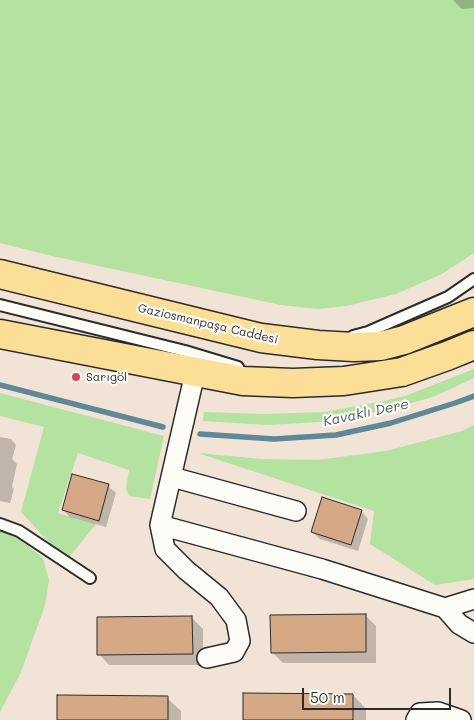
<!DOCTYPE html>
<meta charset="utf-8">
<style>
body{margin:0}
#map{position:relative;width:474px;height:720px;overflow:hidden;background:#f1e3d5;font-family:Mali,sans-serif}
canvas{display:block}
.scale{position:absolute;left:302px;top:688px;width:149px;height:22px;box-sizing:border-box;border:2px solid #2b2b2b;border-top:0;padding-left:6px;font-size:15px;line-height:18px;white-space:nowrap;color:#2b2b2b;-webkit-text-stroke:4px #fdfcf7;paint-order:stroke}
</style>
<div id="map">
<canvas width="474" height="720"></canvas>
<div class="scale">50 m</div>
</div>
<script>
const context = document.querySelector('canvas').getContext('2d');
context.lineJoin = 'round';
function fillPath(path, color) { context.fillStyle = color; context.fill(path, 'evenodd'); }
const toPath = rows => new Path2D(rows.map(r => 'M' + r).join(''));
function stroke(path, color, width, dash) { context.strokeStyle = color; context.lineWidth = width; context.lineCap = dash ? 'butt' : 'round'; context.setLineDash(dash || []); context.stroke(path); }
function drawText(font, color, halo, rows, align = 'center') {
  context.font = font + ' Mali,sans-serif'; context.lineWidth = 4.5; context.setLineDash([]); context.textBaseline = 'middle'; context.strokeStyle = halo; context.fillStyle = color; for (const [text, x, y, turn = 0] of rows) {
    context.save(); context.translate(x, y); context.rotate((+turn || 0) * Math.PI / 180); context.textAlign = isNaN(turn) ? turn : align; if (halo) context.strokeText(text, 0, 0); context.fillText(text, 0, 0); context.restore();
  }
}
fillPath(toPath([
 [0,0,474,0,474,253,442,274,396,294,346,306,318,309,281,305,52,256,0,243],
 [474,369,474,378,433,397,386,410,320,422,268,425,203,421,204,412,264,414,325,412,384,401,405,396],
 [0,393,164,436,150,499,129,496,126,489,129,470,78,453,58,513,96,524,66,561,21,512,44,427,0,416],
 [474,425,474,579,435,585,370,544,374,511,198,453,261,459,317,460,386,451,462,431],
 [0,530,14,535,43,558,49,580,45,605,21,672,0,712]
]), '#b4e2a0');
fillPath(toPath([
 [453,0,474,0,474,8,462,9],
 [0,437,11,439,16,445,12,459,17,464,12,487,14,489,10,503,0,501],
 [108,486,116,493,106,527,70,517,63,510],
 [361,511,368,519,358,551,320,539,312,532],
 [365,615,376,626,376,663,283,663,272,652],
 [192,618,203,629,203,665,109,665,99,654],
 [353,695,366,709,366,720,244,720],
 [167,698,181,711,181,720,58,720]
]), '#0003');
stroke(toPath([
 [0,385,163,427],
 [200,434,274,439,336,435,391,423,455,403,474,396]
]), '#5e8798', 5.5);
const building = toPath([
 [72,474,109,484,99,521,62,510,72,474],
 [322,497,362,510,351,545,311,532,322,497],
 [366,614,366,652,271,653,270,615,366,614],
 [192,616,193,654,97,655,97,617,192,616],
 [243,693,353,694,353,720,243,720,243,693],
 [57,695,168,696,168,720,57,720,57,695]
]);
fillPath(building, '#d5a986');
stroke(building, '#2b2b2b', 1);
const service = toPath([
 [0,305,185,351,238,367],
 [353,336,368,332,448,297,474,279],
 [0,524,19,531,90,578]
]);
const minor = toPath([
 [195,373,160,525,165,549,186,570,219,597,236,620,240,641,234,652,207,658],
 [172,477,296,511],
 [160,525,322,569,445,608,474,599],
 [445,608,459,624,474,633],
 [416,720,420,713,438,712,461,720]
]);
const primary = toPath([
 [0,274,261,338,318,345,354,347,381,346,404,340,474,312],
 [0,334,243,381,293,383,344,381,402,372,447,356,474,345]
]);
stroke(service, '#2b2b2b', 14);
stroke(minor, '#2b2b2b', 22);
stroke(primary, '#2b2b2b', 31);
stroke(service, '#fdfcf7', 10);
stroke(minor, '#fdfcf7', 19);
stroke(primary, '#fbdf96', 28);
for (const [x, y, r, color] of [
 [76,377,5,"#d1495b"]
]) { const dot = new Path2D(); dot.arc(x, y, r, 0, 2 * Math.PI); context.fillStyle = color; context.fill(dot); stroke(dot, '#fdfcf7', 2); }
drawText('12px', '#2b2b2b', '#fdfcf7', [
 ["Gaziosmanpaşa Caddesi",208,324,13]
]);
drawText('12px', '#2b2b2b', '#fdfcf7', [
 ["Sarıgöl",86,377]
], 'left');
drawText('italic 14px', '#445961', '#fdfcf7', [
 ["Kavaklı Dere",366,413,-12]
]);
</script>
